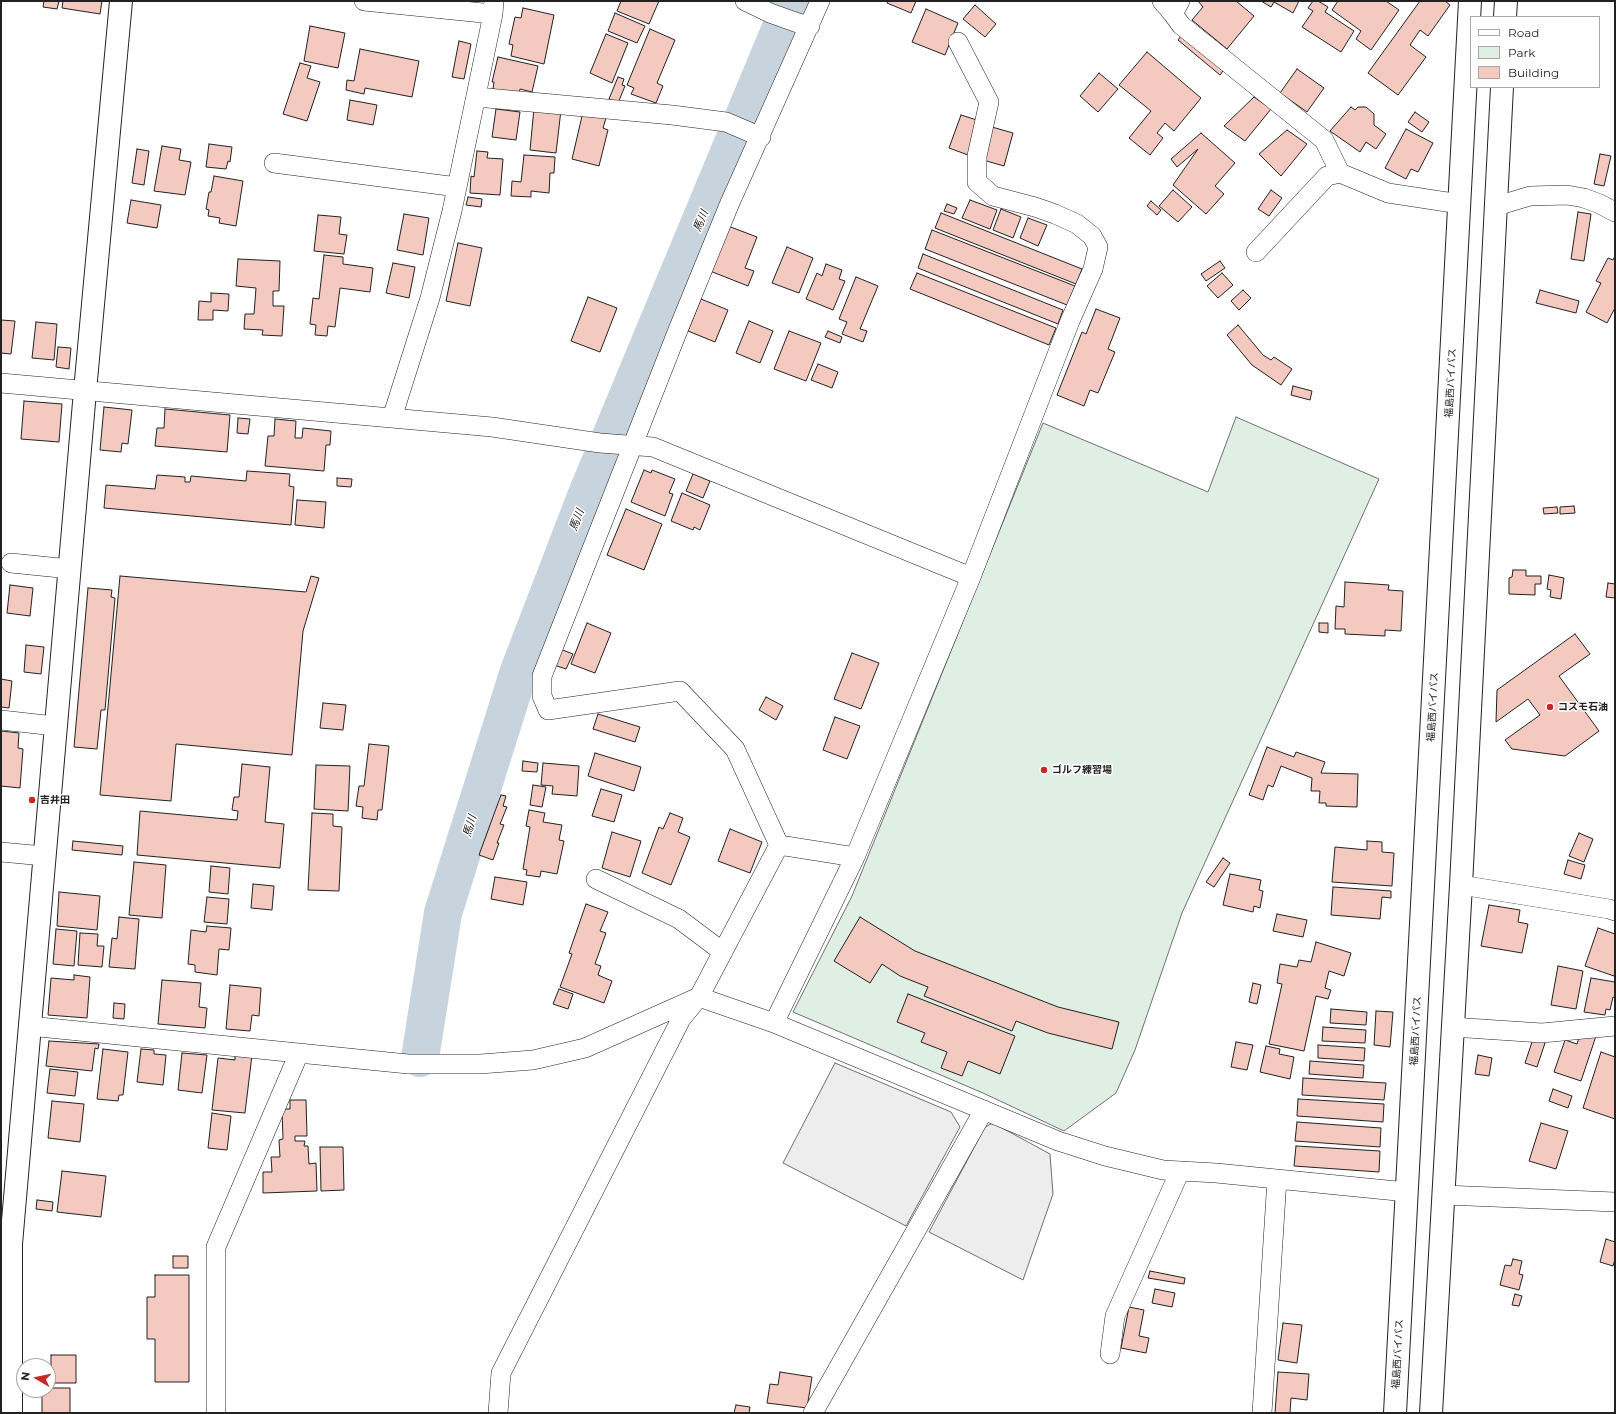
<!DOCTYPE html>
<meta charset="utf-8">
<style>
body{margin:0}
#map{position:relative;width:1616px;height:1414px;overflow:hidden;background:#fff;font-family:Montserrat,sans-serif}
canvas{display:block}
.frame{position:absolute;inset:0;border:2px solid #222;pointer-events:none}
.legend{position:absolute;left:1470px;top:16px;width:130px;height:72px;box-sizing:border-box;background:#fff;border:1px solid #a7a7a7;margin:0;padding:5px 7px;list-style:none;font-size:12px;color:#222}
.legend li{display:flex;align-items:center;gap:8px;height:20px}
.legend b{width:20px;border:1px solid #a7a7a7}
.north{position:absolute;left:16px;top:1358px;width:40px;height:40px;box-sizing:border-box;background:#fff;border:1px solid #a7a7a7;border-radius:50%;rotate:279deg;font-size:11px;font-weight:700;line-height:16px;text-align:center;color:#222}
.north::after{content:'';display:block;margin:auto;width:14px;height:18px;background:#c62828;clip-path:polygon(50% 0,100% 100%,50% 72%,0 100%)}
</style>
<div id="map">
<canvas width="1616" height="1414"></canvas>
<div class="frame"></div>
<ul class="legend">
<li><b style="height:5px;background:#fff"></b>Road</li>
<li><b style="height:11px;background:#e0efe3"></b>Park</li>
<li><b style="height:11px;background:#f3c9c0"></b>Building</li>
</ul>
<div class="north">N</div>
</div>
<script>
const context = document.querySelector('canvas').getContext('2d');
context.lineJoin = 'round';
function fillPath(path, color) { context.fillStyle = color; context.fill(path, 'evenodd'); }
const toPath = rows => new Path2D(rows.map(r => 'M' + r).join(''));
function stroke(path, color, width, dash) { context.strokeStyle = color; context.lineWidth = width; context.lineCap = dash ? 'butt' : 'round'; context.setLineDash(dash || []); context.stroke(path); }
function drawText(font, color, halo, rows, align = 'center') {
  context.font = font + ' Montserrat,"Noto Sans JP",sans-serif'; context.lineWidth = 3; context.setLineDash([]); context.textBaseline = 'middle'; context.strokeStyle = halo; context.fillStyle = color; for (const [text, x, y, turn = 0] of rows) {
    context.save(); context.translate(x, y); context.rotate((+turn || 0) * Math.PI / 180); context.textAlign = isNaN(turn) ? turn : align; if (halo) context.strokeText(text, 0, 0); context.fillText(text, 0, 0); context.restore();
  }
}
const green = toPath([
 [1236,417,1379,479,1182,913,1135,1050,1116,1093,1064,1131,983,1093,793,1012,852,896,1043,423,1208,492,1236,417]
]);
fillPath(green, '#e0efe3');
stroke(green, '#6f6f6f', 1);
const parking = toPath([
 [835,1063,951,1112,960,1127,906,1226,783,1163,835,1063],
 [993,1123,1050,1154,1053,1194,1023,1280,929,1232,985,1127,993,1123]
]);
fillPath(parking, '#ededed');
stroke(parking, '#6f6f6f', 1);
stroke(toPath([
 [420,1058,443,913,519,671,587,494,792,1]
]), '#c7d3dd', 38);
const building = toPath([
 [44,1,59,1,57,9,43,7,44,1],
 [63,1,102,1,100,14,62,8,63,1],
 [621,1,659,1,649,24,617,11,621,1],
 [888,1,916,1,911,13,887,3,888,1],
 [1198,1,1236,1,1254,16,1227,49,1192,20,1203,7,1198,1],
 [1261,1,1299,1,1293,13,1274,2,1271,7,1261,1],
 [1313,1,1318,1,1328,7,1325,12,1354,31,1341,52,1302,27,1313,11,1308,8,1313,1],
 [1338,1,1386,1,1399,10,1371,50,1356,39,1361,31,1332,10,1338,1],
 [1420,1,1445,1,1450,5,1428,36,1420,30,1410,45,1426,57,1398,95,1368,73,1420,1],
 [975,5,996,24,985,37,963,19,975,5],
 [523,8,554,15,544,64,511,56,513,45,509,44,515,17,521,18,523,8],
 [926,9,958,23,945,55,912,42,926,9],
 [615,13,645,26,637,43,608,31,615,13],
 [310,26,345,33,338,68,304,61,310,26],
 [650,29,675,40,657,83,663,86,656,103,631,94,634,88,627,85,650,29],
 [1184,32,1226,67,1220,75,1178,40,1184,32],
 [606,34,628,43,612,83,590,73,606,34],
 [459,41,471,44,464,79,452,77,459,41],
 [360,49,419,61,412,97,365,88,364,94,346,90,347,80,354,81,360,49],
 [1147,52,1201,98,1174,131,1165,123,1157,133,1163,138,1150,155,1129,138,1151,111,1119,85,1147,52],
 [498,57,538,66,532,92,520,89,519,95,493,89,494,82,492,82,498,57],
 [300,63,311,66,307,78,320,82,307,121,283,114,300,63],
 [1297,69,1324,88,1307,112,1280,93,1297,69],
 [1099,73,1118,89,1098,112,1080,96,1099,73],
 [618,77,624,79,622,85,625,86,618,103,609,99,618,77],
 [1254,97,1271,109,1245,141,1224,126,1254,97],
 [350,100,377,105,373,125,347,120,350,100],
 [1351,107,1355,110,1358,107,1366,107,1374,114,1374,125,1386,134,1376,149,1366,142,1360,152,1330,131,1351,107],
 [534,108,561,110,556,153,530,150,534,108],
 [496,109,520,112,516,140,492,137,496,109],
 [583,112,606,118,603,128,608,130,599,166,572,159,583,112],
 [1415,112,1429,122,1422,132,1408,122,1415,112],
 [961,115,980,121,968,155,949,148,961,115],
 [992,127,1013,133,1004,166,983,160,992,127],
 [1406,129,1433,143,1418,172,1411,169,1406,179,1385,168,1406,129],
 [1287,130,1307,144,1281,176,1259,154,1287,130],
 [1201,133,1235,163,1215,186,1224,194,1206,214,1173,185,1198,149,1177,167,1171,159,1201,133],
 [209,144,232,147,230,162,228,161,226,169,206,167,209,144],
 [162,146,181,149,179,160,191,162,185,195,154,191,162,146],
 [137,149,149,151,144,185,132,183,137,149],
 [477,151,488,152,487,158,503,159,500,195,470,193,471,176,474,177,477,151],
 [1600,154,1611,156,1604,186,1594,184,1600,154],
 [524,155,555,157,554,173,550,173,549,193,531,191,531,197,511,196,512,181,521,182,524,155],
 [214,176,243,181,236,226,219,223,220,218,208,216,209,210,206,209,209,192,211,192,214,176],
 [1173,190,1192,207,1178,222,1159,206,1173,190],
 [1271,190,1282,198,1269,216,1258,209,1271,190],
 [468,197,482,199,481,207,466,205,468,197],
 [131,200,161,205,157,228,127,223,131,200],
 [970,200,997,210,990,229,962,218,970,200],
 [1151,201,1161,210,1157,215,1147,206,1151,201],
 [947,204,957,208,954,214,944,211,947,204],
 [1001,209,1021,217,1013,238,993,230,1001,209],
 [1578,212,1591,214,1584,261,1571,259,1578,212],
 [941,213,1082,269,1076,284,935,228,941,213],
 [404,214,429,218,423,255,397,250,404,214],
 [318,215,341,217,339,234,347,235,344,254,314,251,318,215],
 [1028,218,1047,225,1038,246,1020,238,1028,218],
 [728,226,757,237,745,268,754,271,748,286,710,271,728,226],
 [932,230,1075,286,1067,305,925,249,932,230],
 [458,243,482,248,470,306,446,301,458,243],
 [787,247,813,258,799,293,772,283,787,247],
 [923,254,1063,310,1058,324,918,268,923,254],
 [324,255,343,257,343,264,373,268,370,292,340,288,335,327,328,326,327,336,315,335,316,325,310,324,313,298,319,299,324,255],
 [1615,256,1615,308,1607,323,1586,312,1601,283,1596,281,1608,258,1613,260,1615,256],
 [238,259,280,261,279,291,273,291,273,306,284,306,282,336,262,335,263,330,244,329,245,314,254,314,256,288,236,286,238,259],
 [1220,261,1225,268,1206,281,1201,274,1220,261],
 [393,263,415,267,409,298,386,293,393,263],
 [826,264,842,270,839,279,845,281,833,310,806,299,817,273,822,276,826,264],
 [917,273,1056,328,1049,345,910,289,917,273],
 [1222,273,1233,285,1218,298,1207,286,1222,273],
 [856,277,878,286,860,329,867,331,863,342,842,334,847,322,839,319,856,277],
 [1243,290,1251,298,1239,310,1231,301,1243,290],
 [1540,290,1579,301,1576,313,1536,303,1540,290],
 [211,293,229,294,228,311,213,310,213,320,198,320,199,301,211,302,211,293],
 [588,297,617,308,600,352,571,341,588,297],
 [701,299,728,310,715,342,688,331,701,299],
 [1096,309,1120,318,1108,349,1115,352,1098,393,1090,390,1084,406,1057,395,1082,332,1086,334,1096,309],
 [1,320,15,321,11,354,1,353,1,320],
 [749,321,773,331,760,363,736,353,749,321],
 [36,322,57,324,54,360,32,358,36,322],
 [1238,325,1263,355,1271,360,1274,357,1292,369,1281,385,1252,365,1227,335,1238,325],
 [789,331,821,343,806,381,774,369,789,331],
 [828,331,842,337,840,343,825,337,828,331],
 [58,347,71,348,69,369,56,367,58,347],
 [818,364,838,372,832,388,811,380,818,364],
 [1293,386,1312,391,1310,400,1291,395,1293,386],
 [24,401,62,404,59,442,21,439,24,401],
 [104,407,132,410,128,444,122,443,121,452,100,450,104,407],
 [165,409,230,415,227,452,155,446,157,428,164,428,165,409],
 [238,418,250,419,248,434,237,433,238,418],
 [275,419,296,421,295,438,302,438,303,428,331,431,330,445,326,445,324,471,265,466,268,436,274,436,275,419],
 [644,470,651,473,652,470,675,479,669,493,673,494,665,516,631,502,644,470],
 [247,471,290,474,289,486,294,487,291,525,104,508,106,485,155,489,157,475,185,477,185,482,190,482,191,476,246,481,247,471],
 [693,474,710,481,703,498,686,491,693,474],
 [337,478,352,479,351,487,337,486,337,478],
 [682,493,710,505,700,530,694,527,693,530,671,521,682,493],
 [297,500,326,502,324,528,295,525,297,500],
 [1574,506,1575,513,1560,514,1560,507,1574,506],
 [1557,507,1558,513,1544,514,1543,508,1557,507],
 [626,509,662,524,644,570,607,555,626,509],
 [1513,570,1526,570,1526,576,1541,576,1541,584,1535,584,1535,595,1509,594,1509,578,1512,577,1513,570],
 [1549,575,1564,578,1561,599,1550,597,1551,590,1547,589,1549,575],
 [120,576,306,592,311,576,319,578,303,631,292,755,176,744,171,801,100,795,120,576],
 [1345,582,1389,585,1388,590,1403,591,1401,631,1385,630,1385,636,1345,634,1345,629,1335,629,1336,606,1344,607,1345,582],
 [1608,583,1615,584,1615,598,1606,597,1608,583],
 [10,585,33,588,30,616,7,613,10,585],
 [88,588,112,590,111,597,115,598,105,710,101,710,97,749,74,747,88,588],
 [587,623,611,633,595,673,571,664,587,623],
 [1319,623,1328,623,1328,633,1319,632,1319,623],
 [1575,634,1590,654,1559,676,1599,731,1565,756,1512,749,1505,740,1540,715,1528,699,1496,722,1497,690,1575,634],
 [26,645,44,647,41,674,24,672,26,645],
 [560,649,573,654,566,669,554,665,560,649],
 [852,653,879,663,861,709,834,699,852,653],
 [1,679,12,681,9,708,1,707,1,679],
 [766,697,783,706,776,720,759,710,766,697],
 [323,703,346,705,343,730,320,728,323,703],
 [598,714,640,727,635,742,593,729,598,714],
 [835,717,860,726,847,759,823,750,835,717],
 [1,731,19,733,18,748,23,749,20,788,1,786,1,731],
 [369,744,389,746,382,810,378,810,377,820,362,818,363,807,356,806,359,786,364,786,369,744],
 [1267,747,1294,757,1296,752,1325,762,1321,773,1358,774,1357,807,1326,806,1326,803,1319,803,1320,791,1311,791,1312,778,1281,766,1273,787,1268,785,1263,800,1249,795,1267,747],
 [595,753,641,767,634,791,588,776,595,753],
 [523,761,538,763,537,772,522,771,523,761],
 [543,763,579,766,577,796,552,794,553,786,541,785,543,763],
 [242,764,270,767,265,822,284,824,280,868,137,855,140,811,237,820,238,811,232,810,234,797,239,797,242,764],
 [316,765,350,766,348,811,314,809,316,765],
 [533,785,546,787,542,807,530,805,533,785],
 [601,789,622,795,614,822,592,816,601,789],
 [501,795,506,796,503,806,507,807,500,824,504,825,497,843,499,843,493,860,479,855,501,795],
 [529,810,545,813,543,822,562,825,559,840,564,841,557,874,541,871,540,877,526,875,527,870,523,869,530,827,526,826,529,810],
 [312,813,333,814,333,826,342,827,339,891,308,890,312,813],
 [670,813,683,818,678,832,690,837,671,885,642,873,659,827,663,829,670,813],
 [730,829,762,842,750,873,718,861,730,829],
 [612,832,641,841,630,877,602,868,612,832],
 [1579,833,1593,839,1584,862,1569,856,1579,833],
 [73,841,123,846,122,855,72,850,73,841],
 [1367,841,1382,842,1382,852,1394,853,1392,886,1332,882,1335,847,1367,850,1367,841],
 [1223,858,1230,863,1214,887,1206,882,1223,858],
 [1568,860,1585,865,1581,879,1564,874,1568,860],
 [134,862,166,865,162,918,129,915,134,862],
 [211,866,230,868,228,894,209,892,211,866],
 [1230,874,1261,880,1259,890,1263,891,1260,908,1254,906,1253,912,1223,905,1230,874],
 [495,877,527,882,523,905,491,899,495,877],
 [253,884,274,886,272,910,251,908,253,884],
 [1333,887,1391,891,1391,898,1382,897,1380,919,1331,915,1333,887],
 [59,892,100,896,97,930,57,926,59,892],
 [207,897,229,899,227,924,204,922,207,897],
 [586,904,608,912,600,931,606,933,595,964,601,966,598,975,612,981,604,1003,560,987,572,954,569,953,586,904],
 [1489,905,1520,910,1518,922,1528,924,1522,953,1481,946,1489,905],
 [1277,914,1307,920,1303,937,1273,931,1277,914],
 [119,917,139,919,135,969,109,967,112,938,117,939,119,917],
 [860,917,915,951,1058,1007,1119,1022,1112,1049,1048,1033,1016,1021,1012,1031,924,996,928,987,900,976,882,964,870,983,834,961,860,917],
 [207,926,231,928,229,950,219,949,217,975,195,972,195,965,188,964,191,930,206,932,207,926],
 [1598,928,1615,934,1615,972,1614,976,1585,966,1598,928],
 [56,929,77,931,74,966,53,964,56,929],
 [80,933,98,934,97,946,104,946,102,967,78,965,80,933],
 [1316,942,1351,953,1344,976,1329,971,1325,988,1331,990,1328,999,1316,996,1304,1051,1269,1044,1282,984,1277,983,1280,964,1297,967,1299,960,1311,962,1316,942],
 [1558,966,1583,971,1576,1009,1551,1005,1558,966],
 [74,975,90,977,87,1018,48,1015,51,978,74,980,74,975],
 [1591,978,1615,982,1615,998,1613,997,1610,1010,1606,1009,1605,1015,1584,1012,1591,978],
 [162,980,201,983,199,1007,207,1008,205,1028,158,1024,162,980],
 [1253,983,1261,985,1257,1004,1249,1002,1253,983],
 [230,985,261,988,259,1016,252,1015,250,1031,226,1029,230,985],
 [559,989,573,994,568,1009,553,1004,559,989],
 [908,994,1015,1036,1000,1074,968,1061,962,1076,941,1068,947,1052,921,1042,925,1033,897,1022,908,994],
 [114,1003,125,1004,124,1019,113,1018,114,1003],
 [1331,1009,1367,1012,1366,1025,1330,1023,1331,1009],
 [1376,1011,1393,1012,1390,1047,1374,1045,1376,1011],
 [1323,1027,1366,1030,1365,1043,1322,1041,1323,1027],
 [1581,1031,1596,1036,1581,1081,1554,1072,1565,1040,1577,1044,1581,1031],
 [1533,1039,1545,1043,1537,1067,1525,1063,1533,1039],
 [49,1041,99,1044,98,1049,95,1048,92,1071,46,1066,49,1041],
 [1236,1042,1253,1045,1247,1070,1231,1067,1236,1042],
 [1318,1045,1365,1048,1364,1061,1318,1058,1318,1045],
 [1266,1046,1280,1049,1279,1054,1294,1057,1290,1079,1260,1072,1266,1046],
 [103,1049,128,1052,123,1095,119,1095,118,1101,97,1099,103,1049],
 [141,1049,154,1050,154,1054,166,1055,163,1085,137,1082,141,1049],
 [1601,1052,1615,1057,1615,1119,1583,1108,1601,1052],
 [182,1053,207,1055,202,1093,178,1090,182,1053],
 [235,1053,252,1055,245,1113,212,1110,218,1058,235,1060,235,1053],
 [1478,1055,1492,1058,1489,1076,1475,1074,1478,1055],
 [1310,1061,1364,1065,1363,1078,1309,1074,1310,1061],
 [50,1069,78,1072,75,1096,47,1093,50,1069],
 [1303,1078,1386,1083,1384,1100,1302,1095,1303,1078],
 [1553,1089,1572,1096,1568,1108,1549,1101,1553,1089],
 [1298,1099,1384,1104,1383,1122,1297,1116,1298,1099],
 [290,1100,306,1100,307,1136,295,1136,295,1141,305,1141,304,1146,308,1146,309,1164,316,1163,317,1191,263,1193,263,1172,272,1172,271,1157,280,1157,279,1140,283,1139,282,1109,290,1109,290,1100],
 [52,1101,84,1104,80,1142,48,1138,52,1101],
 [212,1113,231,1116,227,1150,208,1148,212,1113],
 [1297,1122,1381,1128,1380,1147,1295,1141,1297,1122],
 [1541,1123,1568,1131,1556,1169,1529,1161,1541,1123],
 [1296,1146,1380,1151,1379,1172,1294,1166,1296,1146],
 [320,1147,343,1147,344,1190,321,1191,320,1147],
 [62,1171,106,1176,101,1217,57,1212,62,1171],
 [37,1200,53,1202,52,1211,36,1209,37,1200],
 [1606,1239,1615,1242,1615,1259,1613,1266,1600,1262,1606,1239],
 [173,1256,188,1256,188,1268,173,1268,173,1256],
 [1513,1259,1522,1261,1519,1274,1523,1275,1519,1290,1500,1285,1505,1265,1511,1266,1513,1259],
 [1150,1271,1185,1278,1184,1284,1148,1278,1150,1271],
 [155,1275,189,1275,189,1382,155,1382,155,1339,147,1339,147,1297,155,1297,155,1275],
 [1155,1289,1175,1293,1172,1307,1152,1303,1155,1289],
 [1515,1294,1522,1296,1519,1306,1512,1305,1515,1294],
 [1129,1307,1144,1310,1139,1336,1149,1338,1146,1353,1121,1348,1129,1307],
 [1283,1323,1302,1325,1297,1363,1278,1360,1283,1323],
 [51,1355,76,1355,76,1383,51,1383,51,1355],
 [780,1372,812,1377,807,1408,767,1403,770,1384,778,1385,780,1372],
 [1278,1372,1309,1374,1307,1400,1291,1398,1290,1413,1275,1413,1278,1372],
 [48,1388,70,1388,70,1413,42,1413,42,1390,48,1390,48,1388],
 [736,1405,750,1407,749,1413,734,1413,736,1405]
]);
fillPath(building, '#f3c9c0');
stroke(building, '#222', 1);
const minor = toPath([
 [364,1,493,14],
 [745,1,770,13,798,23,810,26],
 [1162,1,1173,14,1180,1],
 [1173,14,1181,25,1324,140,1340,173],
 [476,97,672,115,726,122,761,137],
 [274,163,457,187],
 [1497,206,1530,196,1567,195,1584,198,1600,204,1615,212],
 [1256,252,1327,176,1340,173,1388,193,1460,204],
 [1,383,492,427,600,443,653,447,971,577],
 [392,418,430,298,452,211,493,14,494,1],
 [11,563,70,569],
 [1,720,55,726],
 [779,845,855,857],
 [1,852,44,856],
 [596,879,679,919,723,952],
 [1461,885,1609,909,1615,911],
 [774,1023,855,857,971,577,1070,321,1093,269,1098,247,1092,236,1077,224,1055,214,1035,207,993,196,977,182,977,156,989,102,958,42],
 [29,1026,408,1064,480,1064,533,1060,585,1048,699,997,779,845,735,749,680,691,548,710,542,696,542,676,678,330,729,205,820,1],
 [1452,1027,1542,1033,1615,1026],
 [1444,1195,1615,1202],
 [1110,1354,1115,1316,1180,1171],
 [216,1413,216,1247,299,1053],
 [498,1413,501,1373,681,1019,699,997,774,1023,1058,1141,1105,1156,1163,1170,1216,1173,1407,1192],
 [813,1413,984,1110],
 [1262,1413,1277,1179]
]);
const tertiary = toPath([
 [11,1413,11,1244,85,391,121,1]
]);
const trunk = toPath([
 [1505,17,1506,1],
 [1395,1413,1470,1],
 [1431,1413,1461,885,1502,87]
]);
stroke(minor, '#222', 20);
stroke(tertiary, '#222', 24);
stroke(trunk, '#222', 24);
stroke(minor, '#fff', 19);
stroke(tertiary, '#fff', 22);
stroke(trunk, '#fff', 22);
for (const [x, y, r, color] of [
 [1550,707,4,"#c62828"],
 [1044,770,4,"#c62828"],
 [32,800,4,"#c62828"]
]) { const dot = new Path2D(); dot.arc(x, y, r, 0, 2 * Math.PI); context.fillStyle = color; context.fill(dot); stroke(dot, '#fff', 1.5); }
drawText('10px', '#222', '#fff', [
 ["福島西バイパス",1451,383,-87],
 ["福島西バイパス",1433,707,-87],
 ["福島西バイパス",1416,1031,-87],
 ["福島西バイパス",1398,1354,-87]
]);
drawText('bold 10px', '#222', '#fff', [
 ["コスモ石油",1558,707],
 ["ゴルフ練習場",1052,770],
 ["吉井田",40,800]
], 'left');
drawText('italic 11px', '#222', '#fff', [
 ["馬川",701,221,-67],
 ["馬川",577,520,-69],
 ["馬川",470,826,-73]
]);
</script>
